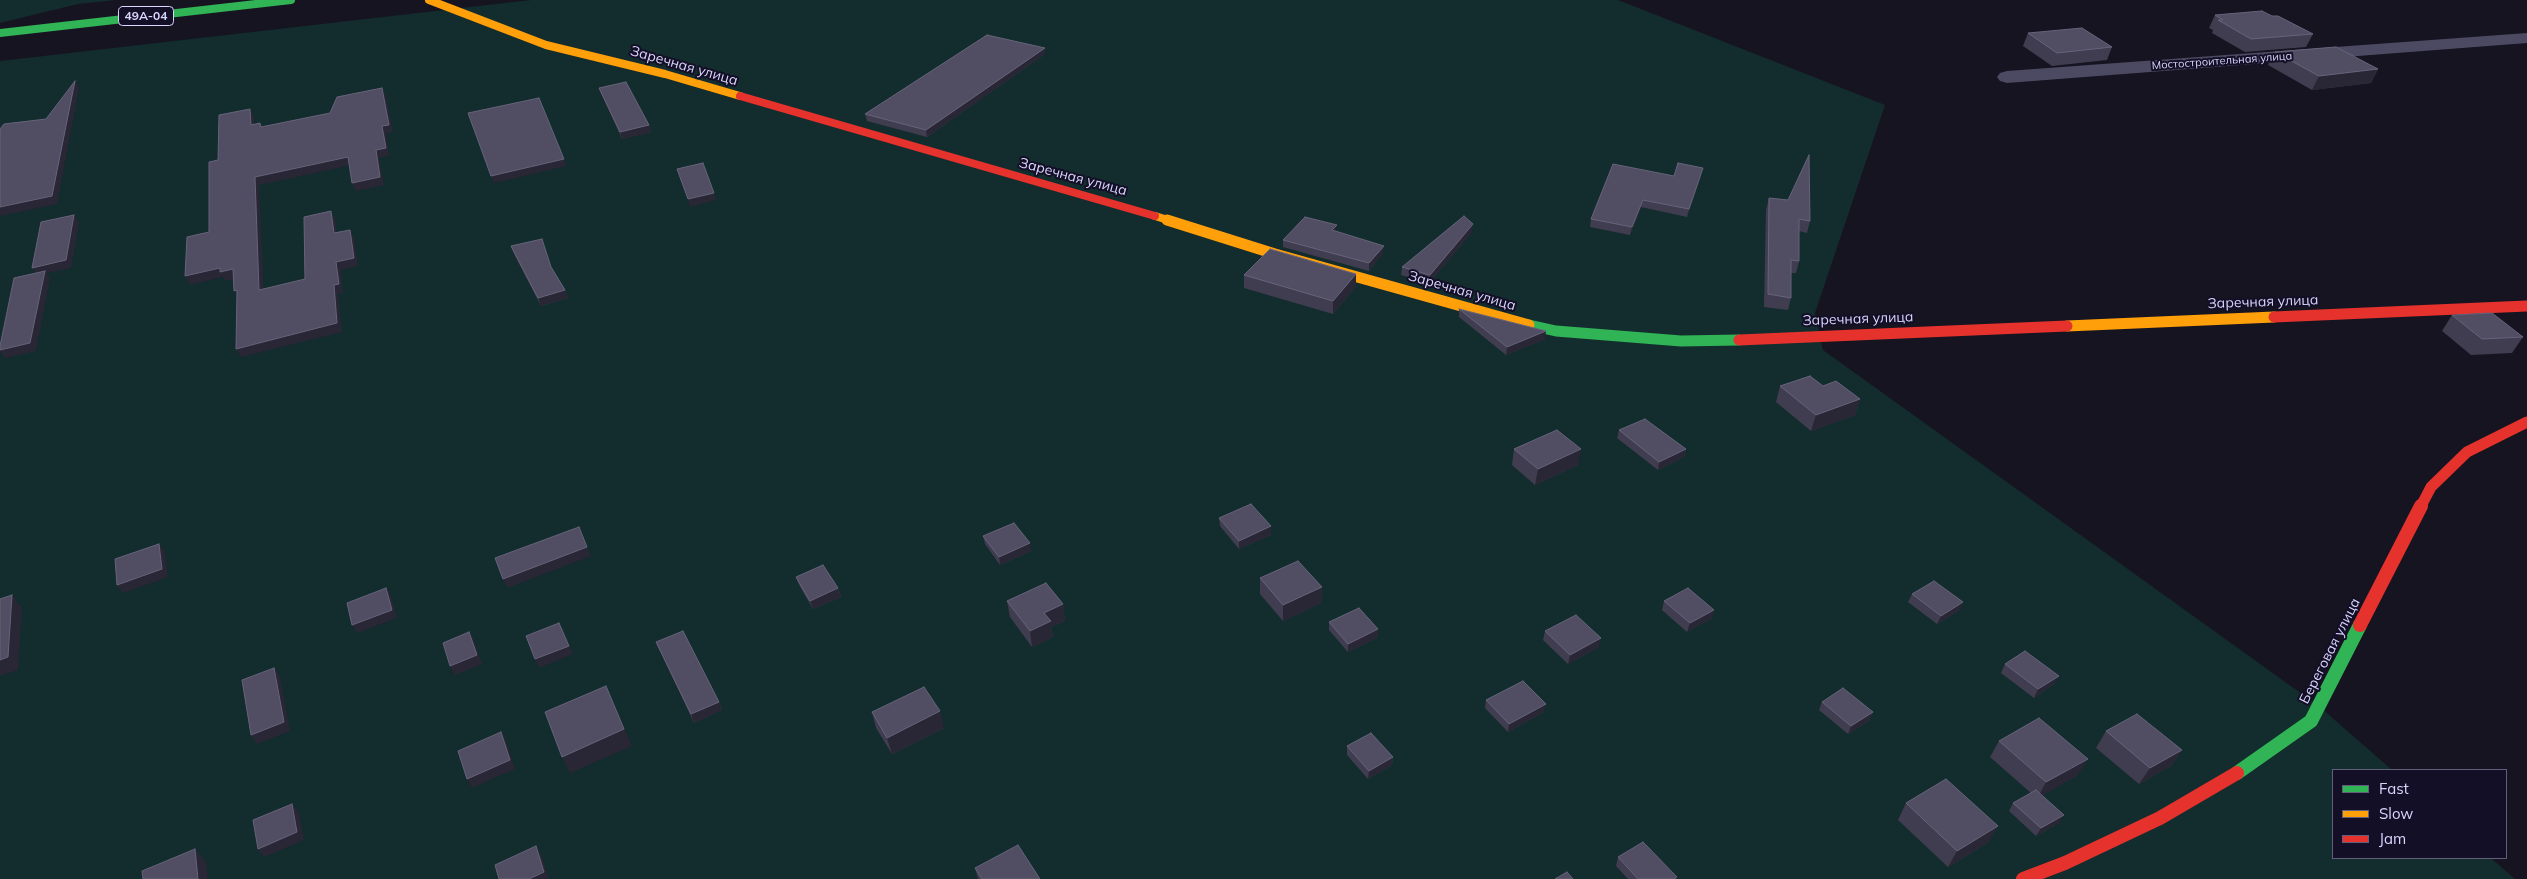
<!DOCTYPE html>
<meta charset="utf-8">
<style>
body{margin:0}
#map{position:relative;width:2527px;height:879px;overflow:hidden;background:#161421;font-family:Mulish,sans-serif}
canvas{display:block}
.legend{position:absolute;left:2332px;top:769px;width:175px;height:90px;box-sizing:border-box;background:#130f26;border:1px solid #635e7c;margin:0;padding:6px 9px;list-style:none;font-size:15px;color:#dad5fe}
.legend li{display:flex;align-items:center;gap:10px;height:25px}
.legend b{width:25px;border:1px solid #635e7c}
</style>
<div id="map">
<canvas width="2527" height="879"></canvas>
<ul class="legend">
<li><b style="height:6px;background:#30b455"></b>Fast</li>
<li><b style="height:6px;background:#ff9f0a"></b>Slow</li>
<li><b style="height:6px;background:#e5322d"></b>Jam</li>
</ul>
</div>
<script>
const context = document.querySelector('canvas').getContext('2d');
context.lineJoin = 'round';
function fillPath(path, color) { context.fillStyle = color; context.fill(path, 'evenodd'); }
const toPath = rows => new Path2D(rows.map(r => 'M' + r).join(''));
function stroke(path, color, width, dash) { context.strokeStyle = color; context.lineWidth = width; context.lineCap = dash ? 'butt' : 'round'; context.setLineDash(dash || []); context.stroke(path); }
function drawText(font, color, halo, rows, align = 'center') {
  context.font = font + ' Mulish,sans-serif'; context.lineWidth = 4; context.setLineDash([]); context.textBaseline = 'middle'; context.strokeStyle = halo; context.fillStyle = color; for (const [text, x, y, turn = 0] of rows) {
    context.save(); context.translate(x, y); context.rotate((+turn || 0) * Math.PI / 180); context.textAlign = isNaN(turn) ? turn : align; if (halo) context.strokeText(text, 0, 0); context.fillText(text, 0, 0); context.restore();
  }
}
fillPath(toPath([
 [0,0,117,0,78,4,0,23],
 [531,0,1618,0,1885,105,1815,313,1823,350,2320,707,2392,770,2333,770,2333,858,2491,858,2515,879,0,879,0,61]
]), '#132c2d');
fillPath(toPath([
 [2527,33,2527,43,2007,83,2000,81,1997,77,2000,73,2007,71,2527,33]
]), '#4b4a62');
stroke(toPath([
 [0,33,291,0]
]), '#30b455', 8);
stroke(toPath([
 [1529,325,1556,331,1681,341,1739,340]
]), '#30b455', 11);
stroke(toPath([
 [2237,773,2311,721,2360,625]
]), '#30b455', 14);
stroke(toPath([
 [429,0,546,45,665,74,740,96],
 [1155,216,1171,221]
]), '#ff9f0a', 8);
stroke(toPath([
 [1167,220,1275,254,1529,325],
 [2067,326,2274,317]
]), '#ff9f0a', 11);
stroke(toPath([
 [740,96,1155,216]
]), '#e5322d', 8);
stroke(toPath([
 [2274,317,2527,306],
 [1739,340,2067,326],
 [2420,508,2431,487,2467,452,2527,422]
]), '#e5322d', 11);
stroke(toPath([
 [2360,625,2421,506],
 [2023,879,2065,863,2160,818,2237,773]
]), '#e5322d', 14);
fillPath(toPath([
 [2215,15,2272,16,2313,34,2306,47,2245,52,2212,33,2213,30,2209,28],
 [2028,33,2112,47,2107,60,2052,66,2023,46],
 [2275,52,2378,69,2371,83,2312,90,2268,65],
 [1045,54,927,137,867,121,865,114],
 [599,88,649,125,651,132,622,139,602,95],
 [1703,168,1701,175,1687,217,1641,207,1630,235,1590,227,1591,219,1674,176],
 [1769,198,1810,221,1807,233,1799,231,1799,261,1796,273,1791,273,1791,298,1788,310,1764,307,1766,210],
 [1336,232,1383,253,1369,271,1283,247,1283,240],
 [1472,232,1429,283,1401,275,1402,267],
 [511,246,552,268,565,290,568,298,541,306,514,254],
 [1356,274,1356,286,1333,314,1244,288,1244,275],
 [1459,309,1545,339,1506,355,1459,317],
 [2452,315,2523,337,2512,353,2471,355,2442,331],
 [1780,386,1823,386,1860,399,1855,415,1811,431,1776,402],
 [1619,430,1686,449,1684,457,1658,470,1617,438],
 [1514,449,1578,465,1535,485,1512,465],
 [1219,518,1271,526,1271,535,1239,549,1220,526],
 [983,536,1031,551,1000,565,985,544],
 [796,577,838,588,841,597,813,609,799,585],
 [1260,578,1322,587,1321,603,1283,621,1260,594],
 [1912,594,1960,610,1937,624,1908,602],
 [1007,601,1063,604,1065,621,1051,627,1053,637,1032,647,1010,617],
 [1664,601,1712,618,1687,632,1662,610],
 [1329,622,1378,637,1348,652,1329,630],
 [1545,631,1599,647,1568,664,1543,640],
 [656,642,719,702,722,710,694,723],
 [2005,664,2054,684,2034,698,2001,673],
 [1486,700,1544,712,1508,732,1485,708],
 [1822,702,1873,712,1869,721,1848,734,1819,710],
 [872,712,944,728,892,754,876,728],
 [2106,731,2182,750,2171,766,2139,784,2096,748],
 [1999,741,2078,775,2042,795,2059,823,2036,836,2009,811,2013,803,2031,793,1990,757],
 [1347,746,1393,757,1392,765,1368,779,1347,755],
 [1906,803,1989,842,1948,867,1898,820],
 [1618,857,1677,877,1676,879,1628,879,1616,866],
 [975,868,1040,879,978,879]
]), '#413d50');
fillPath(toPath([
 [1045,48,1045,54,927,137,926,130],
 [2378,69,2371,83,2312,90,2319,76],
 [75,81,79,88,57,204,0,216,0,207],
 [382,88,386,96,393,132,386,134,389,156,379,158,384,185,356,191,352,183,376,150],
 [250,109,254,117,255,133,251,125],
 [649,125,651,132,622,139,620,132],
 [348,157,352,165,259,185,264,299,259,290,255,177],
 [564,159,567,166,494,183,491,176],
 [1703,168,1701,175,1687,217,1689,209],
 [714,193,716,200,690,207,688,199],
 [1643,200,1641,207,1630,235,1632,227],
 [331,211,335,219,338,241,334,233],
 [74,215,79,223,71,268,47,273,50,279,36,351,5,358,0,351,0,350,37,275,32,268],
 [1473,224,1472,232,1429,283,1430,275],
 [1337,225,1336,233,1332,230],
 [350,230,354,238,358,266,341,270,343,293,338,294,342,332,241,357,236,349,334,285,336,262],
 [1384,246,1383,253,1369,271,1369,263],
 [220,268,233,269,238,278,225,281,222,277,190,285,185,276],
 [1356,274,1356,286,1333,314,1333,301],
 [565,290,568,298,541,306,538,298],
 [1546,331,1545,339,1506,355,1507,347],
 [1860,399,1855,415,1811,431,1816,415],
 [1581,449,1578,465,1535,485,1538,469],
 [1686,449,1684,457,1658,470,1659,462],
 [1271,526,1271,535,1239,549,1239,541],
 [579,527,591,556,507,588,503,579],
 [1030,543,1031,551,1000,565,999,557],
 [159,544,165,552,168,577,123,593,117,585],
 [1322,587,1321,603,1283,621,1283,605],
 [386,588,391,596,397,618,357,633,352,625],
 [838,588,841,597,813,609,810,601],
 [12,595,22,608,18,670,0,676,0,660],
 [1963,602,1960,610,1937,624,1941,616],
 [1063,604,1065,621,1051,627,1053,637,1032,647,1030,631,1044,613],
 [1714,610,1712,618,1687,632,1690,623],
 [559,623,573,654,539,668,535,659],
 [1378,629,1378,637,1348,652,1348,644],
 [469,632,474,640,482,664,455,675,450,666],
 [1601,638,1599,647,1568,664,1570,655],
 [274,668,280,676,290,731,257,744,251,735],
 [2059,676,2054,684,2034,698,2038,689],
 [606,686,632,746,570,773,562,757],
 [719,702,722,710,694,723,691,714],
 [1546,704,1544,712,1508,732,1509,724],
 [940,711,944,728,892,754,887,738],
 [1873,712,1869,721,1848,734,1851,726],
 [501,732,506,741,515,769,472,788,467,779],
 [2182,750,2171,766,2139,784,2150,768],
 [1393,757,1392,765,1368,779,1369,771],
 [2088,759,2078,775,2037,799,2046,782],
 [292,804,299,812,304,840,264,857,258,849],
 [2064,815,2059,823,2036,836,2041,828],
 [1998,826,1989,842,1948,867,1957,851],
 [536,846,541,854,549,879,529,879],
 [195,849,206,862,208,879,198,879]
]), '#292635');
const building = toPath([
 [2262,11,2272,16,2278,16,2313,34,2251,39,2218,20,2223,20,2215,15,2262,11],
 [2082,28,2112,47,2057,53,2028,33,2082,28],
 [987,35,1045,48,926,130,865,114,987,35],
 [2336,47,2378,69,2319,76,2275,52,2336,47],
 [75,81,52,196,0,207,0,129,4,124,46,119,75,81],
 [626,82,649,125,620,132,599,88,626,82],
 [382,88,389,125,382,126,386,148,376,150,380,177,352,183,348,157,255,177,259,290,305,279,304,217,331,211,334,233,350,230,354,258,336,262,339,284,334,285,337,323,236,349,237,290,234,291,233,269,220,272,220,268,185,276,187,237,209,232,209,162,218,160,219,115,250,109,251,125,260,123,261,127,330,113,337,97,382,88],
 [539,98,564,159,491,176,468,113,539,98],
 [1809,155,1810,221,1799,219,1799,261,1791,260,1791,298,1768,294,1769,198,1788,200,1809,155],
 [703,163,714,193,688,199,677,169,703,163],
 [1678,163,1703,168,1689,209,1643,200,1632,227,1591,219,1613,164,1674,176,1678,163],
 [74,215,66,260,32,268,41,222,74,215],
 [1464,216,1473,224,1430,275,1402,267,1464,216],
 [1305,217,1337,225,1332,230,1384,246,1369,263,1283,240,1305,217],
 [542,239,551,267,565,290,538,298,511,246,542,239],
 [1270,249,1356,274,1333,301,1244,275,1270,249],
 [45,271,30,343,0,350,0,346,14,278,45,271],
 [1459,309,1546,331,1507,347,1459,309],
 [2492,313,2523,337,2482,339,2452,315,2492,313],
 [1810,376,1823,386,1836,381,1860,399,1816,415,1780,386,1810,376],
 [1645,419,1686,449,1659,462,1619,430,1645,419],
 [1557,430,1581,449,1538,469,1514,449,1557,430],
 [1251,504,1271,526,1239,541,1219,518,1251,504],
 [1014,523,1030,543,999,557,983,536,1014,523],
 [579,527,587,547,503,579,495,558,579,527],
 [159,544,162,569,117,585,115,559,159,544],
 [1298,561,1322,587,1283,605,1260,578,1298,561],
 [823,565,838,588,810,601,796,577,823,565],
 [1934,581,1963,602,1941,616,1912,594,1934,581],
 [1046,583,1063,604,1044,613,1051,621,1030,631,1007,601,1046,583],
 [386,588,392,610,352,625,347,603,386,588],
 [1688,588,1714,610,1690,623,1664,601,1688,588],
 [12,595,8,657,0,660,0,599,12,595],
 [1359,608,1378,629,1348,644,1329,622,1359,608],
 [1576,615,1601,638,1570,655,1545,631,1576,615],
 [559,623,569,646,535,659,526,636,559,623],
 [683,631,719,702,691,714,656,642,683,631],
 [469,632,477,655,450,666,443,643,469,632],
 [2025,651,2059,676,2038,689,2005,664,2025,651],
 [274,668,284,722,251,735,242,680,274,668],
 [1523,681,1546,704,1509,724,1486,700,1523,681],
 [606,686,624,729,562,757,545,712,606,686],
 [924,687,940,711,887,738,872,712,924,687],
 [1843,688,1873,712,1851,726,1822,702,1843,688],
 [2137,714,2182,750,2150,768,2106,731,2137,714],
 [2039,718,2088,759,2046,782,1999,741,2039,718],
 [501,732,510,760,467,779,458,751,501,732],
 [1371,733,1393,757,1369,771,1347,746,1371,733],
 [1946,779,1998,826,1957,851,1906,803,1946,779],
 [2036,790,2064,815,2041,828,2013,803,2036,790],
 [292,804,297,832,258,849,253,820,292,804],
 [1643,842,1677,877,1673,879,1638,879,1618,857,1643,842],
 [1018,845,1040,879,982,879,975,868,1018,845],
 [536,846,544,872,529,879,499,879,495,865,536,846],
 [195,849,198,879,143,879,142,871,195,849],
 [1567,872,1573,879,1555,879,1567,872]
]);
fillPath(building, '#514e63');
stroke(building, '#66637b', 1);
drawText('11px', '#dad5fe', '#130f26', [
 ["Мостостроительная улица",2222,61,-4]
]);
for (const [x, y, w] of [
 [146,16,55]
]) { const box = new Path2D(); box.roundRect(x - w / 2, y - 9.5, w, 19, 4); context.fillStyle = '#130f26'; context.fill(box); stroke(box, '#dad5fe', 1); }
drawText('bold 12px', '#dad5fe', null, [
 ["49А-04",146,16]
]);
drawText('14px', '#dad5fe', '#130f26', [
 ["Заречная улица",684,66,16],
 ["Заречная улица",1073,177,15],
 ["Заречная улица",1462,291,16],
 ["Заречная улица",2263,302,-2],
 ["Заречная улица",1858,319,-2],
 ["Береговая улица",2330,651,-63]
]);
</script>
